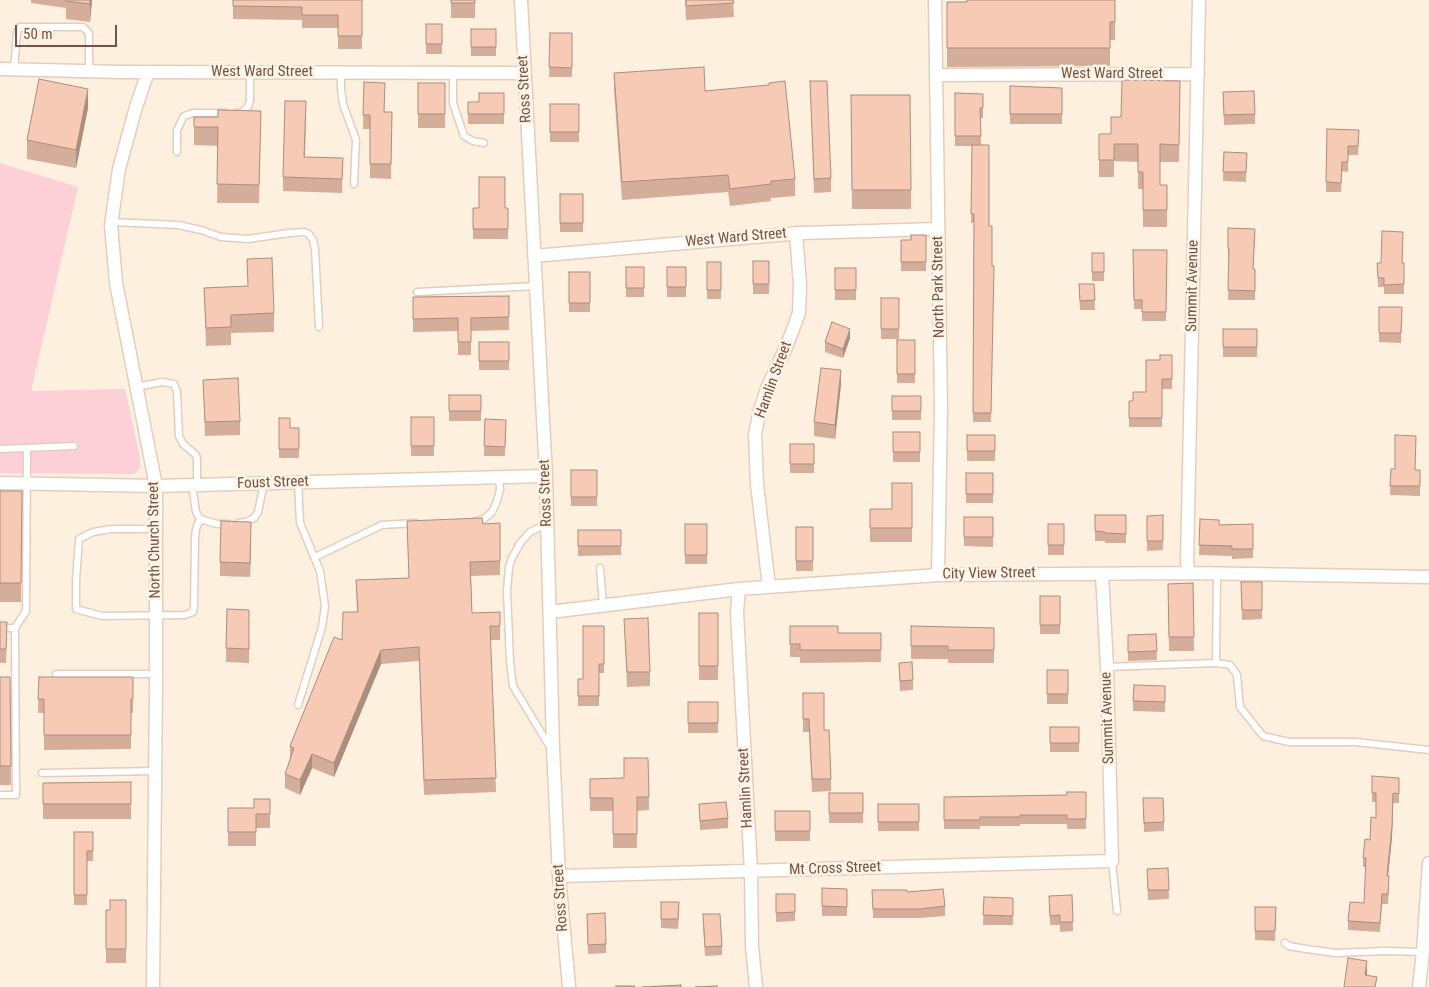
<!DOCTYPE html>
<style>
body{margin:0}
#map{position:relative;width:1429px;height:987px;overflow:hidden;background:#fef0de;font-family:"Roboto Condensed",sans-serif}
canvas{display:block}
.scale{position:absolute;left:15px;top:25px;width:102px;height:22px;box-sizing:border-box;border:2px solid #765344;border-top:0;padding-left:6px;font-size:15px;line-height:18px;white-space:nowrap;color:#765344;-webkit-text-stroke:4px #fff4e6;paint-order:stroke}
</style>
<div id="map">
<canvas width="1429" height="987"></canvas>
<div class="scale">50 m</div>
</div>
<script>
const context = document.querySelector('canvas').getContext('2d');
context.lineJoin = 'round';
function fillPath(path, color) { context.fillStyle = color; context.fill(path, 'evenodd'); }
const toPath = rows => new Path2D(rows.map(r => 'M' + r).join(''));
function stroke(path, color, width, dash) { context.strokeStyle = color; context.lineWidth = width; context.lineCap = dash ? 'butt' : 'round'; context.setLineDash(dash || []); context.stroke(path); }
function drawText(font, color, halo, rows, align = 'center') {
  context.font = font + ' "Roboto Condensed",sans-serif'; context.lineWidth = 5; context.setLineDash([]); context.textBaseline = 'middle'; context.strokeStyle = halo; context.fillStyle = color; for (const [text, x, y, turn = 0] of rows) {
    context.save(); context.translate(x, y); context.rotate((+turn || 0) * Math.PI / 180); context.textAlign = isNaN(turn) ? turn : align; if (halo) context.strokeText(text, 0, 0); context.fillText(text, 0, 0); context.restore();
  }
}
fillPath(toPath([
 [0,163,78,187,31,391,125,389,140,458,140,468,134,474,0,473]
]), '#fdd0d8');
const service = toPath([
 [14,71,17,32,20,27,83,27,89,33,89,72],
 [341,72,341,90,343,104,356,140,354,184],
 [453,72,453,103,464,136,473,141,484,143],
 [236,113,242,112,248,107,250,100,250,72],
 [177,152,177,130,184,116,193,113,226,113],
 [111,222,178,225,201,230,221,237,248,239,289,233,304,232,309,234,313,240,315,249,319,327],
 [417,292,536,286],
 [136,387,162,382,174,384,177,392,179,436,183,444,196,455,197,459,197,485],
 [0,449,74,446],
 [298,482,300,523,320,571,325,606,322,627,298,705],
 [192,485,196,512,200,519,217,524,228,524],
 [476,521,484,519,492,512,497,501,500,490,499,477],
 [238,523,246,522,254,518,258,512,264,483],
 [548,523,530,532,521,542,512,558,509,567,507,591,510,661,513,686,550,747],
 [156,529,111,529,93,532,79,539,76,580,76,609,102,616,185,615,193,612,194,606,195,538,196,529,200,519],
 [315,557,382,525,416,523],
 [600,568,603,605],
 [1217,573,1216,663,1230,665,1237,675,1240,707,1263,736,1289,742,1356,742,1429,750],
 [0,628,15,628],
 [1107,667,1216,663],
 [56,674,156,674],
 [42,773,155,771],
 [0,795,16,795,15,628,26,611,27,449],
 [1112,861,1117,911],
 [1285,943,1289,946,1306,949,1336,953,1385,951,1423,952]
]);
const minor = toPath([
 [521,0,546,476,553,748,559,876,569,987],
 [935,0,941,409,938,575],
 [0,69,122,72,524,73],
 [148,72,136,107,119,169,111,225,116,283,156,486,156,685,153,987],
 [936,75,1198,74],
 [534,256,801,233,938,229],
 [0,483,156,486,546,476],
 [1189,573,1187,562,1199,0],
 [769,587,757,484,755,434,760,410,768,386,787,345,799,313,800,285,796,233],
 [739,589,737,612,751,871,752,946,756,987],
 [550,612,739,589,938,575,1189,573,1429,577],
 [559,876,1112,861,1107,667,1102,574],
 [1419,987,1423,952,1429,863]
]);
stroke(service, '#e4cdbd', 9);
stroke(minor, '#e4cdbd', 15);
stroke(service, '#fff', 6);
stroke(minor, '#fff', 12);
fillPath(toPath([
 [31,0,92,0,90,22,66,19,66,8,31,3],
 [233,0,362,0,362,49,338,49,338,28,302,28,302,20,233,19],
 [451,0,475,0,475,18,451,18],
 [685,0,733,0,734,17,686,20],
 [1115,0,1115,40,1110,40,1110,66,947,67,947,2],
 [426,24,442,24,442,54,426,54],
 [471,29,496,29,496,56,471,56],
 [550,33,572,33,572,77,549,77],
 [614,73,705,91,795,179,795,196,771,198,771,201,730,206,728,192,622,200,614,90],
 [810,81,831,178,831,192,814,193],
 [1180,81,1179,162,1160,162,1160,185,1167,185,1167,227,1143,227,1143,189,1138,189,1138,162,1114,161,1114,177,1099,177,1099,134,1111,134],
 [364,82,385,112,392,112,391,179,370,178,370,129,363,129],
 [418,83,445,83,445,128,418,128],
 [1010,86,1062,88,1062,124,1010,124],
 [1223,92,1255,114,1255,124,1224,125],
 [504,93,504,124,468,124,468,102,479,102],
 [955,93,983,94,983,118,981,118,981,145,989,226,992,226,991,422,973,422,974,223,971,223,972,146,955,146],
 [851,95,911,190,911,209,852,209],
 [550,104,579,104,579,142,550,142],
 [88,108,76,168,27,159,27,140],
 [261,111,259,203,217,203,218,146,194,145,194,127,218,117],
 [306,116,305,157,343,158,342,193,283,191,283,177],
 [1327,129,1359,140,1358,155,1348,155,1348,172,1342,171,1341,192,1326,192],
 [1224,152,1247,153,1246,182,1223,181],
 [560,194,583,194,583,232,560,232],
 [473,208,508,208,508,239,473,239],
 [926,235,926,271,901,271,901,240,911,240],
 [1255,238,1253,269,1255,269,1255,300,1228,300,1229,258,1228,258,1228,249],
 [1403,242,1402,263,1404,263,1404,294,1384,294,1384,287,1378,287,1377,263,1381,263],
 [1133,250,1167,250,1166,321,1142,321,1142,309,1134,309],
 [1092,253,1104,253,1104,281,1092,281],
 [247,259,274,313,274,332,231,333,231,345,206,346,204,288,248,286],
 [753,261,769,261,769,294,753,294],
 [707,262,721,262,721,299,707,299],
 [626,267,644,267,644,297,626,297],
 [667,267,686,267,686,297,667,297],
 [835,268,856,268,856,300,835,300],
 [569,272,590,272,590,312,569,312],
 [1079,284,1094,284,1095,310,1080,310],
 [509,296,509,330,471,331,471,355,458,355,458,331,413,332,413,297],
 [881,298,899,298,899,339,881,339],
 [1379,307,1402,307,1401,343,1379,342],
 [1223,329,1257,329,1257,357,1223,357],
 [850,338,843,358,825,352,825,342],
 [897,340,915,340,915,383,897,383],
 [479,342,509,342,509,370,479,370],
 [1172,355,1172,389,1162,389,1162,427,1129,427,1129,401,1133,401,1146,392,1160,360],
 [203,380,240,421,240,435,205,436],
 [841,384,835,439,814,436,814,422],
 [449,395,481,395,481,421,449,421],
 [892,396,921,396,921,420,892,420],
 [411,417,434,417,434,456,411,456],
 [279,418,290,428,299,428,299,458,279,458],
 [485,419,506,420,505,456,484,456],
 [893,432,920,432,920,462,893,462],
 [967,435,995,435,995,461,967,461],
 [790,444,814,444,814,473,790,473],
 [1391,469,1420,470,1420,496,1390,495],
 [571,470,597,470,597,506,571,506],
 [966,473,993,473,993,503,966,503],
 [912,483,912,542,870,542,870,509,892,509],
 [0,491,22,491,21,602,0,602],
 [1095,515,1126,515,1126,543,1105,543,1105,541,1095,541],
 [1163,515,1163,550,1147,551,1147,516],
 [964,517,993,517,993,547,964,546],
 [1200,519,1219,525,1253,524,1253,558,1232,559,1232,556,1199,555],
 [407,521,483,524,500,523,500,575,471,576,472,613,500,626,500,640,490,640,496,792,424,795,419,661,381,664,334,777,312,768,300,795,285,788,285,774,290,759,290,746,357,612,356,580,409,578],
 [685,524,707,524,707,564,685,564],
 [1048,524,1064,524,1064,555,1048,555],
 [796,527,813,527,813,571,796,571],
 [578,530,621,530,621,555,578,556],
 [251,537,250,577,220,576,220,562],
 [1241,582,1262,582,1262,619,1242,620],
 [1193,583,1194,651,1169,651,1168,584],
 [1040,596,1060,596,1060,634,1040,634],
 [227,609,249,610,249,663,226,662],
 [699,613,718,613,718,680,699,680],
 [624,619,650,672,650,686,627,687],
 [0,622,7,636,6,663,0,663],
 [604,626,604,673,599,673,599,706,578,706,578,679,583,679],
 [790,626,838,633,881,633,881,662,800,663,800,657,790,657],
 [911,626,994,628,994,663,948,663,948,659,911,659],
 [1156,634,1157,660,1128,661,1128,635],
 [899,663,913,680,913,690,900,691],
 [1047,670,1068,670,1068,704,1047,704],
 [0,677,10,677,11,785,0,785],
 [39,677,133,677,133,713,131,713,131,749,44,750,44,713,38,713],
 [803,693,824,730,831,779,831,791,812,792,809,732,803,732],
 [1165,695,1165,712,1133,711,1133,701],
 [688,702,718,702,718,733,688,733],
 [1050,727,1079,727,1079,752,1050,752],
 [648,758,649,810,637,811,637,848,613,848,613,811,590,811,590,779,624,778],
 [1372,776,1399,787,1399,803,1393,803,1392,837,1388,876,1389,886,1388,904,1382,904,1380,932,1348,930,1348,921,1364,903,1366,867,1363,867,1363,858,1370,840,1376,818,1376,802,1372,802],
 [131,782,131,819,43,819,43,783],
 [1086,792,1086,829,1067,829,1067,824,1020,824,1020,826,980,826,980,829,944,829,944,797,1067,795],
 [829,793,863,793,863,823,829,823],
 [270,799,270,828,256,828,256,846,228,846,228,808,254,808],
 [699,804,728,818,728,828,700,830],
 [878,804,919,804,919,831,878,831],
 [1143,808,1164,822,1164,831,1144,832],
 [775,811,810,811,810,841,775,841],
 [74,832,93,832,93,861,87,861,87,905,74,905],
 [1168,868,1169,899,1148,900,1147,869],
 [822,888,847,889,847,916,822,916],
 [872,890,907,892,945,906,945,916,920,918,873,918],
 [776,894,795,912,795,921,776,922],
 [1072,895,1073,931,1060,932,1060,925,1050,925,1049,896],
 [984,897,1013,898,1013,925,983,925],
 [126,900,126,963,106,963,106,910,110,910],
 [661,902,679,912,678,929,661,928],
 [1255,907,1276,907,1275,941,1255,940],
 [587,914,606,944,606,953,588,954],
 [703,924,722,946,722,955,705,956]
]), '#d4ae9b');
fillPath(toPath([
 [90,0,92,0,90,22],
 [88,89,88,108,76,168,76,150],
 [850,329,850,338,843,358,843,349],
 [841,370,841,384,835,439,835,425],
 [251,522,251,537,250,577,250,563],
 [381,650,381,664,334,777,334,763],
 [312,754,312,768,300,795,300,780],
 [1393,793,1392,837,1387,885,1387,876],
 [1367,961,1367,975,1366,987,1365,975]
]), '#ac8d7e');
const building = toPath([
 [66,0,90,0,90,4,66,1,66,0],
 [233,0,362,0,362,36,338,36,338,15,302,15,302,7,233,6,233,0],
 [451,0,475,0,475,3,451,3,451,0],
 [686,0,733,0,734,3,686,6,686,0],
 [967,0,1115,0,1115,22,1110,22,1110,48,947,48,947,2,967,2,967,0],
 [426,24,442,24,442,44,426,44,426,24],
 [471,29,496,29,496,47,471,47,471,29],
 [550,33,572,33,572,68,549,67,550,33],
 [704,67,705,91,769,85,769,83,785,81,795,179,771,181,771,184,730,189,728,175,622,182,614,73,704,67],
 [39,79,88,89,76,150,27,140,39,79],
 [1122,80,1180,81,1179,145,1160,144,1160,185,1167,185,1167,210,1143,210,1143,172,1138,172,1138,144,1114,144,1114,160,1099,160,1099,134,1111,134,1111,117,1121,117,1122,80],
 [810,81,827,81,831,178,814,179,810,81],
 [364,82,385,83,384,112,392,112,391,164,370,164,370,115,363,115,364,82],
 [418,83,445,83,445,114,418,114,418,83],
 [1010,86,1062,88,1062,114,1010,114,1010,86],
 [1254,91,1255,114,1224,115,1223,92,1254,91],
 [479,93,504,93,504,114,468,114,468,102,479,102,479,93],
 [955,93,983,94,983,108,980,108,981,136,955,136,955,93],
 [851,95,910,95,911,190,852,190,851,95],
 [285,101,306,101,304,157,343,158,342,179,283,177,285,101],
 [550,104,579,104,579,132,550,132,550,104],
 [218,110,261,111,259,185,217,184,218,127,194,127,194,117,218,117,218,110],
 [1327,129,1359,130,1358,146,1348,146,1348,162,1342,162,1341,183,1326,182,1327,129],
 [972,145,989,145,989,226,992,226,992,266,994,266,991,413,973,413,974,214,971,214,972,145],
 [1224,152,1247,153,1246,172,1223,172,1224,152],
 [479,177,505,177,505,208,508,208,508,229,473,229,473,208,479,208,479,177],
 [560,194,583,194,583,223,560,223,560,194],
 [1228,228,1255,229,1253,269,1255,269,1255,291,1228,290,1229,249,1228,249,1228,228],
 [1382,231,1403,232,1402,263,1404,263,1404,284,1384,285,1384,278,1378,278,1377,263,1381,263,1382,231],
 [911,235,926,235,926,262,901,262,901,240,911,240,911,235],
 [1133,250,1167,250,1166,312,1142,312,1142,300,1134,300,1133,250],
 [1092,253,1104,253,1104,272,1092,272,1092,253],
 [272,258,274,313,231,315,231,327,206,328,204,288,248,286,247,259,272,258],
 [753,261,769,261,769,284,753,284,753,261],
 [707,262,721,262,721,290,707,290,707,262],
 [626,267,644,267,644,288,626,288,626,267],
 [667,267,686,267,686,287,667,287,667,267],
 [835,268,856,268,856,290,835,290,835,268],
 [569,272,590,272,590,303,569,303,569,272],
 [1079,284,1094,284,1095,300,1080,301,1079,284],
 [509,296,509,317,471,318,471,342,458,342,458,318,413,319,413,297,509,296],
 [881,298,899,298,899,329,881,329,881,298],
 [1379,307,1402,307,1401,333,1379,333,1379,307],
 [832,322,850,329,843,349,825,342,832,322],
 [1223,329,1257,329,1257,347,1223,347,1223,329],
 [897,340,915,340,915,374,897,374,897,340],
 [479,342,509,342,509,361,479,361,479,342],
 [1160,355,1172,355,1172,379,1162,379,1162,418,1129,418,1129,401,1133,401,1133,392,1146,392,1146,360,1160,360,1160,355],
 [821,368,841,370,835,425,814,422,821,368],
 [238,378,240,421,205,422,203,380,238,378],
 [449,395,481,395,481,411,449,411,449,395],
 [892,396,921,396,921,411,892,411,892,396],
 [411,417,434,417,434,446,411,446,411,417],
 [279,418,290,418,290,428,299,428,299,449,279,449,279,418],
 [485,419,506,420,505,447,484,446,485,419],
 [893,432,920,432,920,452,893,452,893,432],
 [967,435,995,435,995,451,967,451,967,435],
 [1395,435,1416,436,1415,470,1420,470,1420,486,1390,486,1391,469,1395,469,1395,435],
 [790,444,814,444,814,464,790,464,790,444],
 [571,470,597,470,597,497,571,497,571,470],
 [966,473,993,473,993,494,966,494,966,473],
 [892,483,912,483,912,528,870,528,870,509,892,509,892,483],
 [0,491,22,491,21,583,0,583,0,491],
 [1095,515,1126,515,1126,534,1105,533,1105,532,1095,531,1095,515],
 [1163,515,1163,541,1147,541,1147,516,1163,515],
 [964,517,993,517,993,537,964,537,964,517],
 [482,518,483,524,500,523,500,561,470,562,472,613,500,612,500,626,490,626,496,778,424,780,419,647,381,650,334,763,312,754,300,780,285,774,294,748,290,746,334,637,342,640,343,612,358,612,356,580,409,578,407,521,482,518],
 [1200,519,1219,520,1219,525,1253,524,1253,549,1232,549,1232,546,1199,545,1200,519],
 [221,521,251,522,250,563,220,562,221,521],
 [685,524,707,524,707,555,685,555,685,524],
 [1048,524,1064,524,1064,545,1048,545,1048,524],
 [796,527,813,527,813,561,796,561,796,527],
 [578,530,621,530,621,546,578,546,578,530],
 [1241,582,1262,582,1262,610,1242,610,1241,582],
 [1193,583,1194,637,1169,637,1168,584,1193,583],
 [1040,596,1060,596,1060,625,1040,625,1040,596],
 [227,609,249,610,249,649,226,648,227,609],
 [699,613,718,613,718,666,699,666,699,613],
 [648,618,650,672,627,672,624,619,648,618],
 [0,622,7,622,6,649,0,649,0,622],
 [583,626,604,626,604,664,599,664,599,696,578,696,578,679,583,679,583,626],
 [790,626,838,626,838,633,881,633,881,650,800,650,800,644,790,644,790,626],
 [911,626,994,628,994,650,948,650,948,646,911,646,911,626],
 [1156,634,1157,651,1128,652,1128,635,1156,634],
 [912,662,913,680,900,681,899,663,912,662],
 [1047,670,1068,670,1068,694,1047,694,1047,670],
 [0,677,10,677,11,766,0,766,0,677],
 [39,677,133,677,133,699,131,699,131,735,44,735,44,699,38,699,39,677],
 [1134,685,1165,686,1165,702,1133,701,1134,685],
 [803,693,824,693,824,730,829,730,831,779,812,779,809,719,803,719,803,693],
 [688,702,718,702,718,723,688,723,688,702],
 [1050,727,1079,727,1079,743,1050,743,1050,727],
 [624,758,648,758,649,797,637,797,637,834,613,834,613,798,590,798,590,779,624,778,624,758],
 [1372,776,1399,778,1399,794,1393,793,1392,827,1387,876,1389,876,1388,894,1382,894,1380,923,1348,921,1350,902,1364,903,1366,858,1363,858,1365,839,1370,840,1371,817,1376,818,1376,793,1372,793,1372,776],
 [131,782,131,804,43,804,43,783,131,782],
 [1067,792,1086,792,1086,819,1067,819,1067,815,1020,815,1020,817,980,817,980,820,944,820,944,797,1067,795,1067,792],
 [829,793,863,793,863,813,829,813,829,793],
 [1143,798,1163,798,1164,822,1144,823,1143,798],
 [254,799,270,799,270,814,256,814,256,832,228,832,228,808,254,808,254,799],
 [726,802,728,818,700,821,699,804,726,802],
 [878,804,919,804,919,822,878,822,878,804],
 [775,811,810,811,810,831,775,831,775,811],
 [74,832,93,832,93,851,87,851,87,895,74,895,74,832],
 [1168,868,1169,890,1148,890,1147,869,1168,868],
 [822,888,847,889,847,907,822,906,822,888],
 [943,889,945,906,920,909,873,909,872,890,907,890,907,892,943,889],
 [776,894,795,894,795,912,776,913,776,894],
 [1072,895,1073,922,1060,922,1060,915,1050,916,1049,896,1072,895],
 [984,897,1013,898,1013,916,983,915,984,897],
 [110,900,126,900,126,949,106,949,106,910,110,910,110,900],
 [661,902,679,902,678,919,661,919,661,902],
 [1255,907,1276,907,1275,931,1255,931,1255,907],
 [605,913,606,944,588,945,587,914,605,913],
 [703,914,720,914,722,946,705,947,703,914],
 [1348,958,1367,961,1365,975,1377,977,1375,987,1344,987,1348,958],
 [681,985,681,987,642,987,681,985],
 [616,986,635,986,635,987,616,987,616,986],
 [717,986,717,987,695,987,717,986]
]);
fillPath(building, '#f6cab4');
stroke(building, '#ac8d7e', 1);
drawText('15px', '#765344', '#fff4e6', [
 ["West Ward Street",262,72],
 ["West Ward Street",1112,74],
 ["Ross Street",525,89,-93],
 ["West Ward Street",736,238,-5],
 ["Summit Avenue",1193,286,-89],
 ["North Park Street",939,287,-91],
 ["Hamlin Street",774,380,-70],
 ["Foust Street",273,483,-2],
 ["Ross Street",546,493,-92],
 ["North Church Street",155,540,-91],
 ["City View Street",989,574,-1],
 ["Summit Avenue",1108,718,-92],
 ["Hamlin Street",746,788,-93],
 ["Mt Cross Street",835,869,-2],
 ["Ross Street",561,898,-94]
]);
</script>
